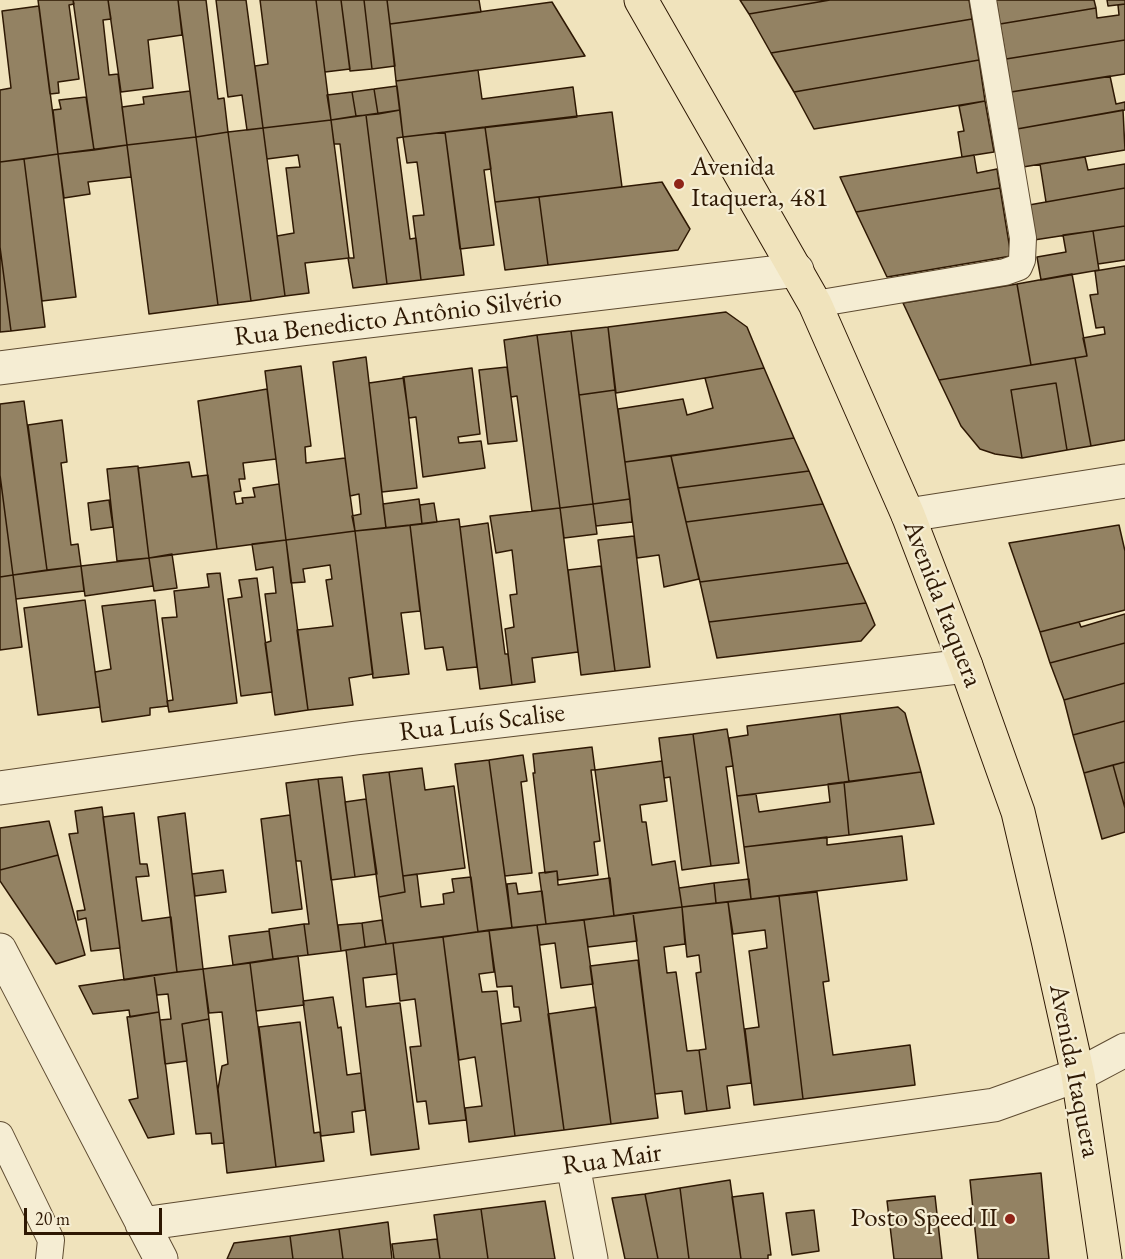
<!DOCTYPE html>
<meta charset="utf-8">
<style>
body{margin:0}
#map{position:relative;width:1125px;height:1259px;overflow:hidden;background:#f0e3bc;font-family:"EB Garamond",serif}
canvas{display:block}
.scale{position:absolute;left:24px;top:1208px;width:138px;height:27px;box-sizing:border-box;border:3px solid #2e1803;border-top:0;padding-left:8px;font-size:18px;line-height:21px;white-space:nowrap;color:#2e1803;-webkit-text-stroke:4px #f5edd3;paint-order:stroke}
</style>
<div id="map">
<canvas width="1125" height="1259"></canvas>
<div class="scale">20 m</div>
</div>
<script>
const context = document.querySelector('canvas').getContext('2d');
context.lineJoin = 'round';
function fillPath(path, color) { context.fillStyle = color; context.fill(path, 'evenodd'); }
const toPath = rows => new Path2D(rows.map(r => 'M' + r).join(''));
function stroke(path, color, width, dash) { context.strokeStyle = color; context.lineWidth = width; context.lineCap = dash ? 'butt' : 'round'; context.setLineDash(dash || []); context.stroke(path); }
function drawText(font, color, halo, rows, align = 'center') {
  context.font = font + ' "EB Garamond",serif'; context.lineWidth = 4.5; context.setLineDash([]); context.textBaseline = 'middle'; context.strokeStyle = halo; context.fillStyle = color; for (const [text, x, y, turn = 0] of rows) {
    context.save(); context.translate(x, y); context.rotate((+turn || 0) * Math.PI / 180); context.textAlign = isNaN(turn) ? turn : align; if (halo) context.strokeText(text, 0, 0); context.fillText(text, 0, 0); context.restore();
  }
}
const building = toPath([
 [38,0,73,0,74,4,69,5,79,79,58,82,59,93,50,94,38,0],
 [73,0,108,0,111,19,103,20,109,75,118,74,127,145,94,150,73,0],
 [108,0,178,0,182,35,148,40,153,88,121,92,108,0],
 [178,0,206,0,218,99,224,98,228,132,196,137,178,0],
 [216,0,246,0,263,128,247,130,242,95,228,97,216,0],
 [260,0,316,0,331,120,263,128,255,66,268,64,260,0],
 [316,0,341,0,350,69,325,72,316,0],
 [341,0,364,0,372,69,350,71,341,0],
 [364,0,387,0,395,66,372,69,364,0],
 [387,0,479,0,481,12,390,24,387,0],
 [740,0,830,0,749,14,740,0],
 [830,0,969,0,972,19,771,53,749,14,830,0],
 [996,0,1094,0,1096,8,1000,24,996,0],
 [1107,0,1125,0,1125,4,1108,6,1107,0],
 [552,2,585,56,396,81,390,24,552,2],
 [1125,4,1125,40,1006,59,1000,24,1096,8,1097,18,1119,15,1118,5,1125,4],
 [39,6,58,154,0,162,0,90,11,88,2,11,39,6],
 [972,19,979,60,794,92,771,53,972,19],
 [1125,40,1125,74,1011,92,1006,59,1125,40],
 [979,60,985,101,814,129,794,92,979,60],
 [478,70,482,99,573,87,577,117,403,137,396,81,478,70],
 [1110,76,1116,104,1125,102,1125,110,1017,129,1011,92,1110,76],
 [397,86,400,110,378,114,374,89,397,86],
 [374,89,378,114,356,116,352,92,374,89],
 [190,91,196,137,127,145,122,107,144,104,143,97,190,91],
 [352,92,356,116,331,120,327,95,352,92],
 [86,97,94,150,58,154,53,110,61,109,59,100,86,97],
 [985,101,994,152,962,157,958,132,964,131,959,106,985,101],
 [400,110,403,137,397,138,410,239,416,238,421,280,387,284,366,115,400,110],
 [1123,110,1125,150,1023,167,1017,129,1123,110],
 [612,112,622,187,495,202,485,127,612,112],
 [366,115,387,284,353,288,348,258,354,258,340,144,334,144,331,120,366,115],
 [331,120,349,258,305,263,309,293,285,296,277,236,294,233,286,168,300,167,298,155,267,159,263,128,331,120],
 [485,127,491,169,484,170,494,245,460,249,445,132,485,127],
 [263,128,285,296,251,301,228,132,263,128],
 [228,132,251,301,218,305,196,137,228,132],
 [445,132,464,275,421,280,413,216,424,215,417,162,407,163,403,137,445,132],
 [196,137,218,305,149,314,127,145,196,137],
 [127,145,131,177,88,182,90,194,64,198,58,154,127,145],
 [58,154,76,297,42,301,24,159,58,154],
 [974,155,977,173,997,169,1000,188,856,212,840,177,974,155],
 [1085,157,1088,170,1125,164,1125,188,1046,202,1040,164,1085,157],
 [24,159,45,327,11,331,0,247,0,162,24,159],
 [662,182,690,229,678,250,548,265,539,197,662,182],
 [1000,188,1011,256,887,277,856,212,1000,188],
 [1125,188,1125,226,1034,240,1029,205,1125,188],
 [539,197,548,265,505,270,495,202,539,197],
 [1125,226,1125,260,1098,264,1093,231,1125,226],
 [1093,231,1099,270,1041,280,1037,257,1066,252,1063,235,1093,231],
 [0,247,11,331,0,332,0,247],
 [1125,266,1125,440,1091,446,1075,358,1087,356,1083,338,1105,334,1104,327,1096,328,1090,295,1098,294,1095,271,1125,266],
 [1072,274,1087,356,1031,365,1017,284,1072,274],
 [1017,284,1031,365,939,380,903,303,1017,284],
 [726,312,747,327,764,368,616,393,608,327,726,312],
 [608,327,615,390,579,395,571,331,608,327],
 [571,331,593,504,560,508,537,335,571,331],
 [537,335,560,508,532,511,517,396,511,397,504,340,537,335],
 [366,357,386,528,355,531,352,516,361,514,359,494,350,496,333,362,366,357],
 [1075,358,1091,446,1067,450,1056,383,1011,390,1022,458,995,454,980,449,961,426,939,380,1075,358],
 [301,366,311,446,305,447,306,463,345,458,355,531,286,540,265,371,301,366],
 [507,367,517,441,488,444,479,370,507,367],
 [472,368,480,434,458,437,459,443,481,441,485,468,423,477,416,417,409,418,403,377,472,368],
 [764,368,794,438,625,462,618,409,683,399,687,415,713,408,705,378,764,368],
 [404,378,417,488,382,492,369,383,404,378],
 [1056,383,1067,450,1022,458,1011,390,1056,383],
 [267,389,276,459,243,463,245,479,239,479,241,491,234,492,236,504,243,503,242,498,255,497,253,488,279,484,286,540,217,549,198,401,267,389],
 [615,390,630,499,593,504,579,395,615,390],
 [24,401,47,570,13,575,0,475,0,404,24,401],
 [62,420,67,462,61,463,71,545,78,544,81,566,47,570,28,425,62,420],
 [794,438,809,471,678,488,671,456,794,438],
 [671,456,699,579,664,587,659,555,637,558,625,462,671,456],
 [189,462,192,477,208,475,217,549,149,558,138,468,189,462],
 [138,466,149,558,117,561,107,469,138,466],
 [809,471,823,504,686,522,678,488,809,471],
 [0,475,13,575,0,577,0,475],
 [419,499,422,524,386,528,383,504,419,499],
 [630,499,632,522,596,526,593,504,630,499],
 [109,500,113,527,91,530,88,503,109,500],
 [434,503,437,522,422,524,420,505,434,503],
 [593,504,597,534,564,538,560,508,593,504],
 [823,504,848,563,700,582,686,522,823,504],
 [560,508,578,652,532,658,535,682,512,685,505,629,514,627,510,595,517,594,512,550,496,553,490,516,560,508],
 [459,519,477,667,447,670,443,647,425,649,410,525,459,519],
 [488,523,505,654,508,654,512,685,480,689,460,527,488,523],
 [410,525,420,611,401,613,409,674,373,678,355,531,410,525],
 [1119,525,1125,551,1125,610,1040,632,1009,543,1119,525],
 [355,531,373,674,349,678,353,705,308,710,297,630,333,626,326,580,332,579,330,565,303,569,305,582,291,583,286,540,355,531],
 [634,536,650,667,615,671,598,540,634,536],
 [286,540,308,710,275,715,265,643,271,641,265,594,276,593,273,567,256,570,252,544,286,540],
 [172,554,177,588,154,591,149,558,172,554],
 [149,558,153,586,85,596,81,566,149,558],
 [848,563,866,603,709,622,700,582,848,563],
 [81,566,84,591,16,599,13,575,81,566],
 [601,566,615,671,581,675,568,570,601,566],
 [220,573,237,703,169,712,167,701,173,700,162,618,177,617,174,591,209,587,207,574,220,573],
 [13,575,22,647,0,650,0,577,13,575],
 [257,578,272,692,241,696,228,599,242,597,239,580,257,578],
 [85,600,100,707,38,715,24,608,85,600],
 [155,600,168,706,150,708,150,715,102,722,95,672,111,669,102,606,155,600],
 [866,603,875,625,861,641,717,658,709,622,866,603],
 [1125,614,1125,643,1050,663,1040,632,1079,622,1081,627,1125,614],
 [1125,643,1125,683,1064,700,1050,663,1125,643],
 [1125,683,1125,721,1073,735,1064,700,1125,683],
 [898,707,905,713,921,772,849,782,840,714,898,707],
 [840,714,849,782,737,796,729,738,748,735,747,726,840,714],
 [1125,721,1125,762,1084,773,1073,735,1125,721],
 [727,729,733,766,726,767,739,863,711,866,693,734,727,729],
 [693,734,711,866,682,870,670,777,664,778,659,738,693,734],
 [592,747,595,770,591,770,600,841,594,842,598,875,558,880,557,871,545,873,533,773,535,773,533,754,592,747],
 [523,755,527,781,521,782,532,873,505,876,489,760,523,755],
 [489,760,512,928,478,932,455,764,489,760],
 [662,761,667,801,640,805,642,822,646,822,652,865,675,861,682,907,614,916,595,770,662,761],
 [1125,762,1125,808,1113,765,1125,762],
 [1113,765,1125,808,1125,832,1102,839,1084,773,1113,765],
 [422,768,425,790,454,786,465,868,403,876,389,772,422,768],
 [389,772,405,892,379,897,363,775,389,772],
 [921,772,934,824,849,835,844,782,921,772],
 [342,777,355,877,331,880,318,779,342,777],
 [318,779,341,951,308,955,304,924,309,924,301,861,296,861,286,783,318,779],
 [844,782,849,835,744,847,737,796,756,794,759,812,830,802,828,784,844,782],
 [366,799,377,874,355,877,345,802,366,799],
 [102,807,120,948,91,951,86,918,78,920,77,911,85,910,69,834,78,833,75,811,102,807],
 [134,813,140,864,147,864,149,876,136,877,142,921,171,917,177,972,124,980,103,817,134,813],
 [185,813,203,969,177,972,158,817,185,813],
 [290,815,302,909,272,913,261,819,290,815],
 [49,821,58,855,0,870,0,828,49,821],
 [902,836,907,880,751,899,744,847,827,837,827,845,902,836],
 [58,855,85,955,56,964,0,881,0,870,58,855],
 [223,870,226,892,195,896,192,874,223,870],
 [557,871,558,885,610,878,614,916,546,924,539,873,557,871],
 [417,874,421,907,444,904,443,894,454,892,452,879,471,877,478,932,386,944,379,897,405,892,403,876,417,874],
 [749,879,751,899,716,903,714,883,749,879],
 [516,883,518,894,542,891,546,924,512,928,507,884,516,883],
 [714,883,716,903,682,907,679,888,714,883],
 [817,892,829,981,823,982,833,1055,910,1045,915,1085,803,1099,779,896,817,892],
 [779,896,803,1099,754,1105,745,1029,759,1027,749,951,767,948,765,930,733,934,728,902,779,896],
 [728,902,751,1083,727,1086,730,1108,707,1111,699,1050,706,1049,696,973,701,972,699,955,687,957,682,907,728,902],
 [682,907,685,944,664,947,667,973,676,972,687,1051,699,1050,707,1111,685,1114,682,1091,655,1094,633,913,682,907],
 [633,913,637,941,588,947,584,920,633,913],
 [382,920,386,944,365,947,362,923,382,920],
 [584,920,593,984,561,988,555,943,540,945,537,925,584,920],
 [362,923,365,947,341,951,338,925,362,923],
 [304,924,308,955,273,959,269,929,304,924],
 [537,925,564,1130,515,1136,501,1024,521,1021,519,1007,514,1007,512,986,497,987,489,930,537,925],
 [489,930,494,972,479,974,482,992,497,991,515,1136,469,1142,465,1108,482,1106,475,1057,459,1060,443,937,489,930],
 [269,931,273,959,233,965,229,936,269,931],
 [443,937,466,1120,429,1124,426,1101,417,1102,410,1047,421,1046,415,999,400,1001,393,943,443,937],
 [393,943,397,974,363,978,366,1007,400,1003,419,1149,371,1155,346,950,393,943],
 [298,956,304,1005,256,1011,250,963,298,956],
 [638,960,658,1118,611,1124,590,966,638,960],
 [250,963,276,1167,227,1173,218,1089,222,1066,228,1064,222,1012,209,1013,203,969,250,963],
 [203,969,209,1019,182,1024,187,1061,165,1064,160,1020,171,1019,168,994,157,995,154,975,203,969],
 [154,975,159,1012,130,1017,129,1010,93,1014,79,986,154,975],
 [333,997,338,1028,341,1027,347,1075,361,1073,365,1110,352,1112,354,1132,321,1136,303,1001,333,997],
 [596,1007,611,1124,564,1130,548,1014,596,1007],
 [159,1012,174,1134,148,1138,129,1100,138,1098,127,1017,159,1012],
 [209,1019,224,1143,212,1144,211,1133,196,1134,182,1024,209,1019],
 [300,1022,314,1133,320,1132,324,1161,276,1167,259,1027,300,1022],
 [1041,1173,1049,1259,978,1259,970,1180,1041,1173],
 [730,1180,741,1259,689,1259,680,1188,730,1180],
 [680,1188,689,1259,658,1259,645,1194,680,1188],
 [763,1193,771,1255,768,1255,768,1259,741,1259,732,1197,763,1193],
 [645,1194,658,1259,625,1259,612,1198,645,1194],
 [935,1196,942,1259,894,1259,887,1201,935,1196],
 [545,1201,555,1259,488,1259,481,1209,545,1201],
 [481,1209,488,1259,440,1259,434,1215,481,1209],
 [814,1210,819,1251,792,1255,786,1213,814,1210],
 [388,1222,392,1259,343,1259,339,1229,388,1222],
 [339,1229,343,1259,293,1259,290,1236,339,1229],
 [290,1236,293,1259,227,1259,234,1243,290,1236],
 [437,1239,440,1259,394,1259,392,1244,437,1239]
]);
fillPath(building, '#938263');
stroke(building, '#2e1803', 1.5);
const service = toPath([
 [815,304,1005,272,1019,267,1022,260,1023,238,983,0],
 [0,1135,51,1240,49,1259]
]);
const minor = toPath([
 [0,368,302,329,797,270],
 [908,515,1125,481],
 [0,788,356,738,966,666],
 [0,950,161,1259],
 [573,1165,591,1259],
 [142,1224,994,1105,1078,1075,1125,1050]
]);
const primary = toPath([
 [641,0,815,304,908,515,966,666,1018,812,1048,940,1078,1075,1105,1259]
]);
stroke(service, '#5e4b31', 28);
stroke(minor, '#5e4b31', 35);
stroke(primary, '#2e1803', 35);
stroke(service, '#f5edd3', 26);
stroke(minor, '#f5edd3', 33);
stroke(primary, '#f0e3bc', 33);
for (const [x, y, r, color] of [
 [679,184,6,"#8f2418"],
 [1010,1219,6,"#8f2418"]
]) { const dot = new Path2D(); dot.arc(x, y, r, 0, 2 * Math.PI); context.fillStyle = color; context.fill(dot); stroke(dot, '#f5edd3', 2); }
drawText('27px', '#2e1803', '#f5edd3', [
 ["Avenida",691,168],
 ["Itaquera, 481",691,199],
 ["Posto Speed II",998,1219,"right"]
], 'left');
drawText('27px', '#2e1803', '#f5edd3', [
 ["Rua Benedicto Antônio Silvério",398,318,-7],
 ["Avenida Itaquera",942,604,69],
 ["Rua Luís Scalise",482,723,-7],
 ["Avenida Itaquera",1074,1071,79],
 ["Rua Mair",612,1160,-8]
]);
</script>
